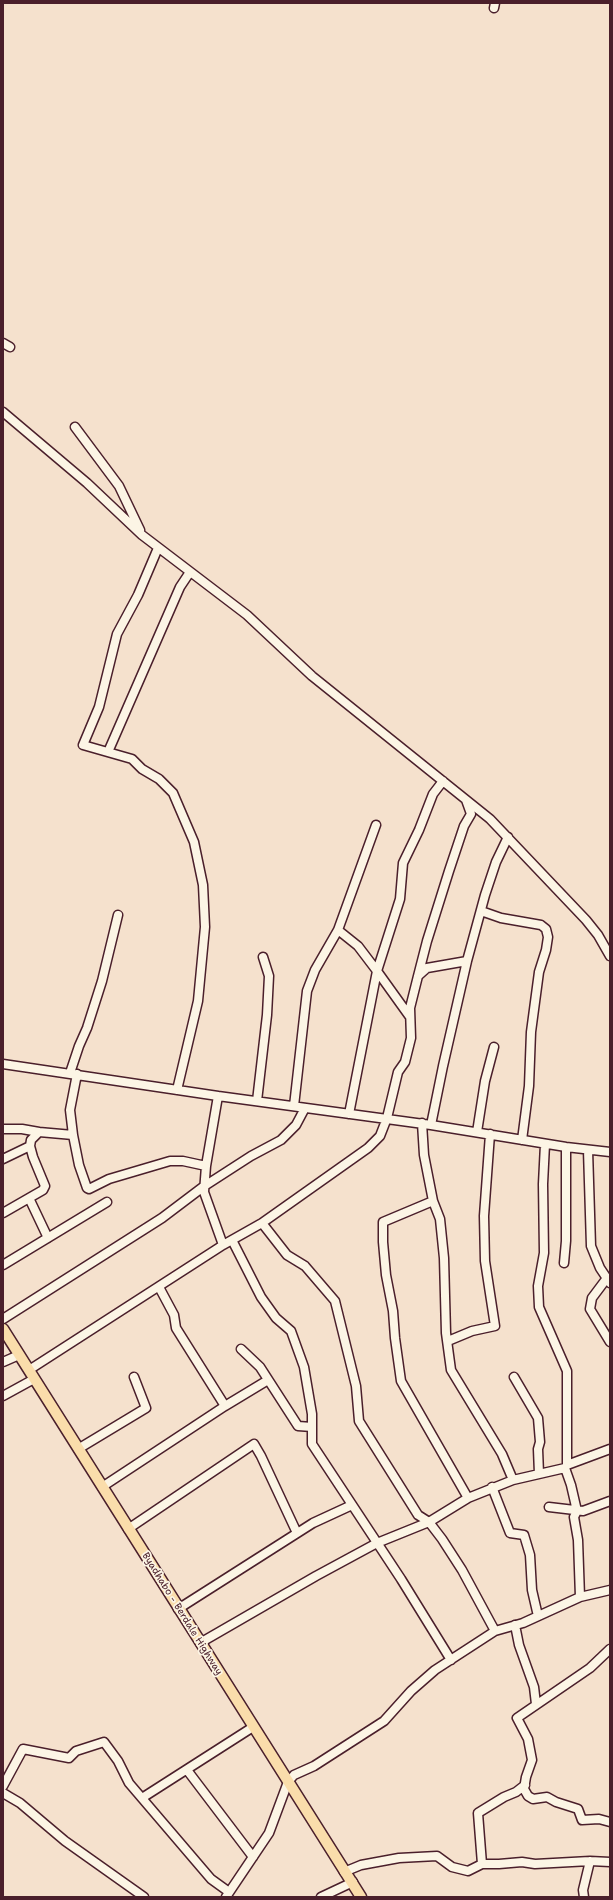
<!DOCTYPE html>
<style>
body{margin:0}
#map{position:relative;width:613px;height:1900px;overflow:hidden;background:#f5e1cd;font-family:"Shantell Sans",sans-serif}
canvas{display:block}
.frame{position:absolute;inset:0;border:4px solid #4a1f2b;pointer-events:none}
</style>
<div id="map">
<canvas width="613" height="1900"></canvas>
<div class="frame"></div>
</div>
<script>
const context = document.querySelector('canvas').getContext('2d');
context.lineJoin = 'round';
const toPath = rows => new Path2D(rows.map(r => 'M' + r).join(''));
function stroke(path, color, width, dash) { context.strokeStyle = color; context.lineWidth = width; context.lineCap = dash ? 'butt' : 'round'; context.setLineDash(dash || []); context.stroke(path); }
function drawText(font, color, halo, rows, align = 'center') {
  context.font = font + ' "Shantell Sans",sans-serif'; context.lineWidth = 3.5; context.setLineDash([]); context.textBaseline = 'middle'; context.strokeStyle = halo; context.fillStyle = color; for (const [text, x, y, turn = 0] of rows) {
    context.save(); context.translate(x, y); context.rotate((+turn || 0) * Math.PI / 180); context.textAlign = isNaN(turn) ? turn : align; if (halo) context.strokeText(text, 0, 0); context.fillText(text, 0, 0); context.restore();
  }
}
const minor = toPath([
 [494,8,495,3],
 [3,343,10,347],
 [3,412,87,483,142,535,247,615,312,676,490,819,586,920,598,935,610,956],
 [75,427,119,486,140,530],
 [158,548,138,595,117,634,99,707,83,745,132,759,142,769,159,779,173,793,194,842,203,885,205,927,198,1001,177,1090],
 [108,752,180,587,190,572],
 [481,911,501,918,541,925,546,929,548,937,546,950,539,972,531,1032,529,1086,522,1140],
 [338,930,358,946,377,971,349,1114],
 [418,976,427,941,449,871,464,826,471,814,466,800],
 [410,1017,377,971,400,899,403,863,419,830,433,794,443,781],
 [3,1064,218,1096,431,1125,566,1147,610,1152],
 [70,1073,79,1046,87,1028,102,981,118,915],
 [257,1101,267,1015,269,976,263,957],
 [294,1106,307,991,315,970,338,930,376,825],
 [422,1123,424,1155,433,1201,440,1219,444,1258,446,1333,451,1370,502,1454,513,1480],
 [431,1125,443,1066,467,961],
 [3,1129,22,1129,39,1132],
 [477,1132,485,1081,494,1047],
 [73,1135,79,1165,87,1188,89,1189,109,1179,170,1161,183,1161,206,1166,218,1096],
 [545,1144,543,1184,544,1253,538,1286,539,1307,567,1371,567,1465],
 [588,1150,591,1246,600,1268,610,1283],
 [3,1159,30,1146],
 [206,1166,204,1192,223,1245],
 [29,1198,48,1238],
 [433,1201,383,1222,383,1242,386,1275,393,1311,395,1338,401,1381,468,1498],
 [3,1213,43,1190,45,1186,33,1157,30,1146,31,1140,39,1132,73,1135,70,1110,77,1074],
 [262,1223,287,1255,305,1266,335,1301,356,1386,359,1421,418,1515,429,1522,442,1539,462,1570,495,1631],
 [232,1240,261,1297,276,1318,291,1331,304,1367,312,1414,312,1444,401,1579,451,1660],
 [564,1263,566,1241,566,1147],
 [3,1265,107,1202],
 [607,1278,592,1298,590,1309,610,1342],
 [159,1287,174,1315,176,1328,225,1406],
 [3,1319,162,1218,203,1187,251,1156,281,1140,296,1125,305,1108],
 [448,1341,472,1331,495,1326,485,1261,484,1216,490,1134],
 [241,1349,260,1367,298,1426,312,1427],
 [3,1362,19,1355],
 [29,1370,223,1245,262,1223,368,1148,380,1136,387,1118,398,1072,405,1062,411,1038,410,1008,418,976,427,968,467,961,485,895,496,862,508,837],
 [514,1377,538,1418,540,1442,538,1449,539,1474],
 [3,1396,34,1379],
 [78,1449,146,1408,134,1377],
 [565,1468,571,1485,577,1511,574,1517,578,1540,580,1597],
 [102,1487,225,1406,268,1380],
 [492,1487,510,1533,524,1535,530,1555,532,1590,538,1616],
 [549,1507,583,1511,610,1501],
 [128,1529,254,1444,261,1456,297,1533],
 [178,1609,313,1523,352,1505],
 [515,1625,519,1645,534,1687,536,1704],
 [200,1643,316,1576,377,1543,429,1522,468,1498,513,1480,565,1468,567,1465,610,1449],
 [610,1649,590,1668,517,1718,528,1739,532,1760,526,1777,524,1789,528,1796,533,1799,547,1797,556,1802,578,1809,582,1820,599,1819,610,1822],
 [187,1770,253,1857],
 [3,1786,23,1749,69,1758,76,1751,104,1742,118,1761,129,1783,211,1879,229,1892],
 [3,1793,20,1803,65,1841,144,1897],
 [142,1798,253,1727],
 [482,1864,478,1813,504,1797,516,1792,525,1785],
 [344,1872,361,1865,399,1858,437,1856,452,1867,468,1871,482,1864,499,1864,522,1862,535,1864,590,1861,610,1862],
 [226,1897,269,1833,288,1782,294,1775,314,1766,384,1721,411,1691,435,1670,495,1631,523,1623,580,1597,610,1590],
 [321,1897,353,1882],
 [584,1897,583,1890,590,1861]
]);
const major = toPath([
 [3,1329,361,1897]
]);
stroke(minor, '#4a1f2b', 11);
stroke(major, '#4a1f2b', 13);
stroke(minor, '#fcf5e5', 8);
stroke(major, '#faddab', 10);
drawText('10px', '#4a1f2b', '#fcf5e5', [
 ["Byadhabo - Berdale Highway",182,1614,58]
]);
</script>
